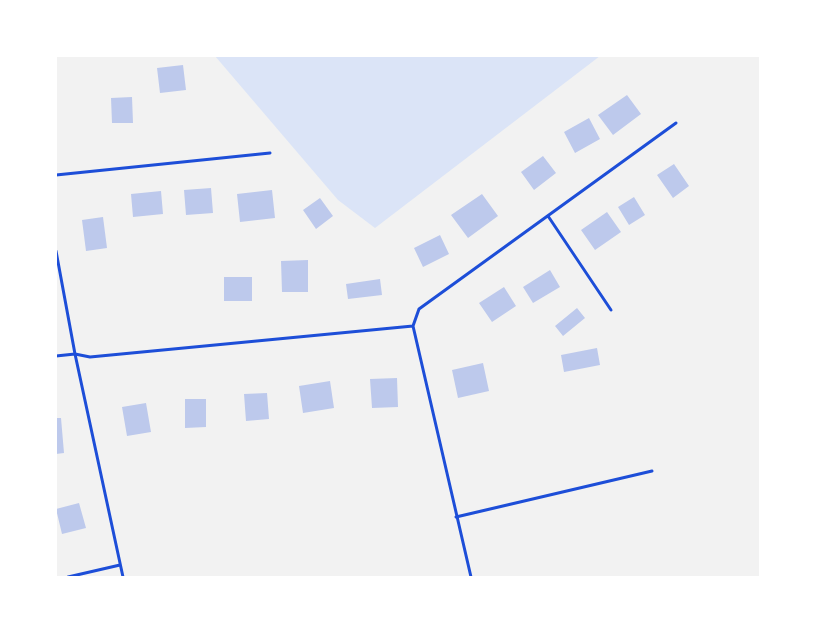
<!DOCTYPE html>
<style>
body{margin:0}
#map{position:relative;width:816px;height:633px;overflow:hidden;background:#f2f2f2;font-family:Inter,sans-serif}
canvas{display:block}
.frame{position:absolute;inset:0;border:57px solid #fff;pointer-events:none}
</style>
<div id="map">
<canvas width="816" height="633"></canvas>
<div class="frame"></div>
</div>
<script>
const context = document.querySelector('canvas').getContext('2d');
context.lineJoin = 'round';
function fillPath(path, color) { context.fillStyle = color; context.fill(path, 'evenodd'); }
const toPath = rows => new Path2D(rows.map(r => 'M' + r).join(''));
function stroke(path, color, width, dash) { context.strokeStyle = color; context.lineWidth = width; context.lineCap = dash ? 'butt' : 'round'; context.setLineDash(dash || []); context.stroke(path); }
fillPath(toPath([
 [215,56,600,56,375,228,338,200]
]), '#dbe4f7');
fillPath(toPath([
 [183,65,186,90,160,93,157,68],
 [627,95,641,114,613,135,598,115],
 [132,97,133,123,112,123,111,98],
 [589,118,600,139,575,153,564,132],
 [543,156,556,173,534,190,521,172],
 [674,164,689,186,673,198,657,175],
 [211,188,213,213,186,215,184,190],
 [272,190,275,218,240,222,237,194],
 [161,191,163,214,133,217,131,194],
 [482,194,498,216,468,238,451,215],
 [634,197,645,215,629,225,618,207],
 [320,198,333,216,316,229,303,210],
 [607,212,621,232,595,250,581,230],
 [103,217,107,248,86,251,82,220],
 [440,235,449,254,423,267,414,248],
 [308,260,308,292,282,292,281,261],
 [550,270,560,287,533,303,523,287],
 [224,277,252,277,252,301,224,301],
 [380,279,382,295,348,299,346,284],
 [504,287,516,306,492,322,479,303],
 [577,308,585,318,563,336,555,326],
 [597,348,600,365,564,372,561,355],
 [483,363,489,391,458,398,452,370],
 [397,378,398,407,372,408,370,379],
 [330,381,334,408,303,413,299,386],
 [267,393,269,419,246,421,244,394],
 [185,399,206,399,206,427,185,428],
 [146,403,151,432,127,436,122,407],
 [56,418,61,418,64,453,56,454],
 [79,503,86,528,62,534,56,509]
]), '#bdc9ec');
stroke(toPath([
 [56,175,270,153],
 [548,216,611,310],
 [56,251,75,354,123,577],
 [413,326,419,309,676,123],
 [56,356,75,354,90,357,413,326,471,577],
 [456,517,652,471],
 [68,577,120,565]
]), '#1d4ed8', 3);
</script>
